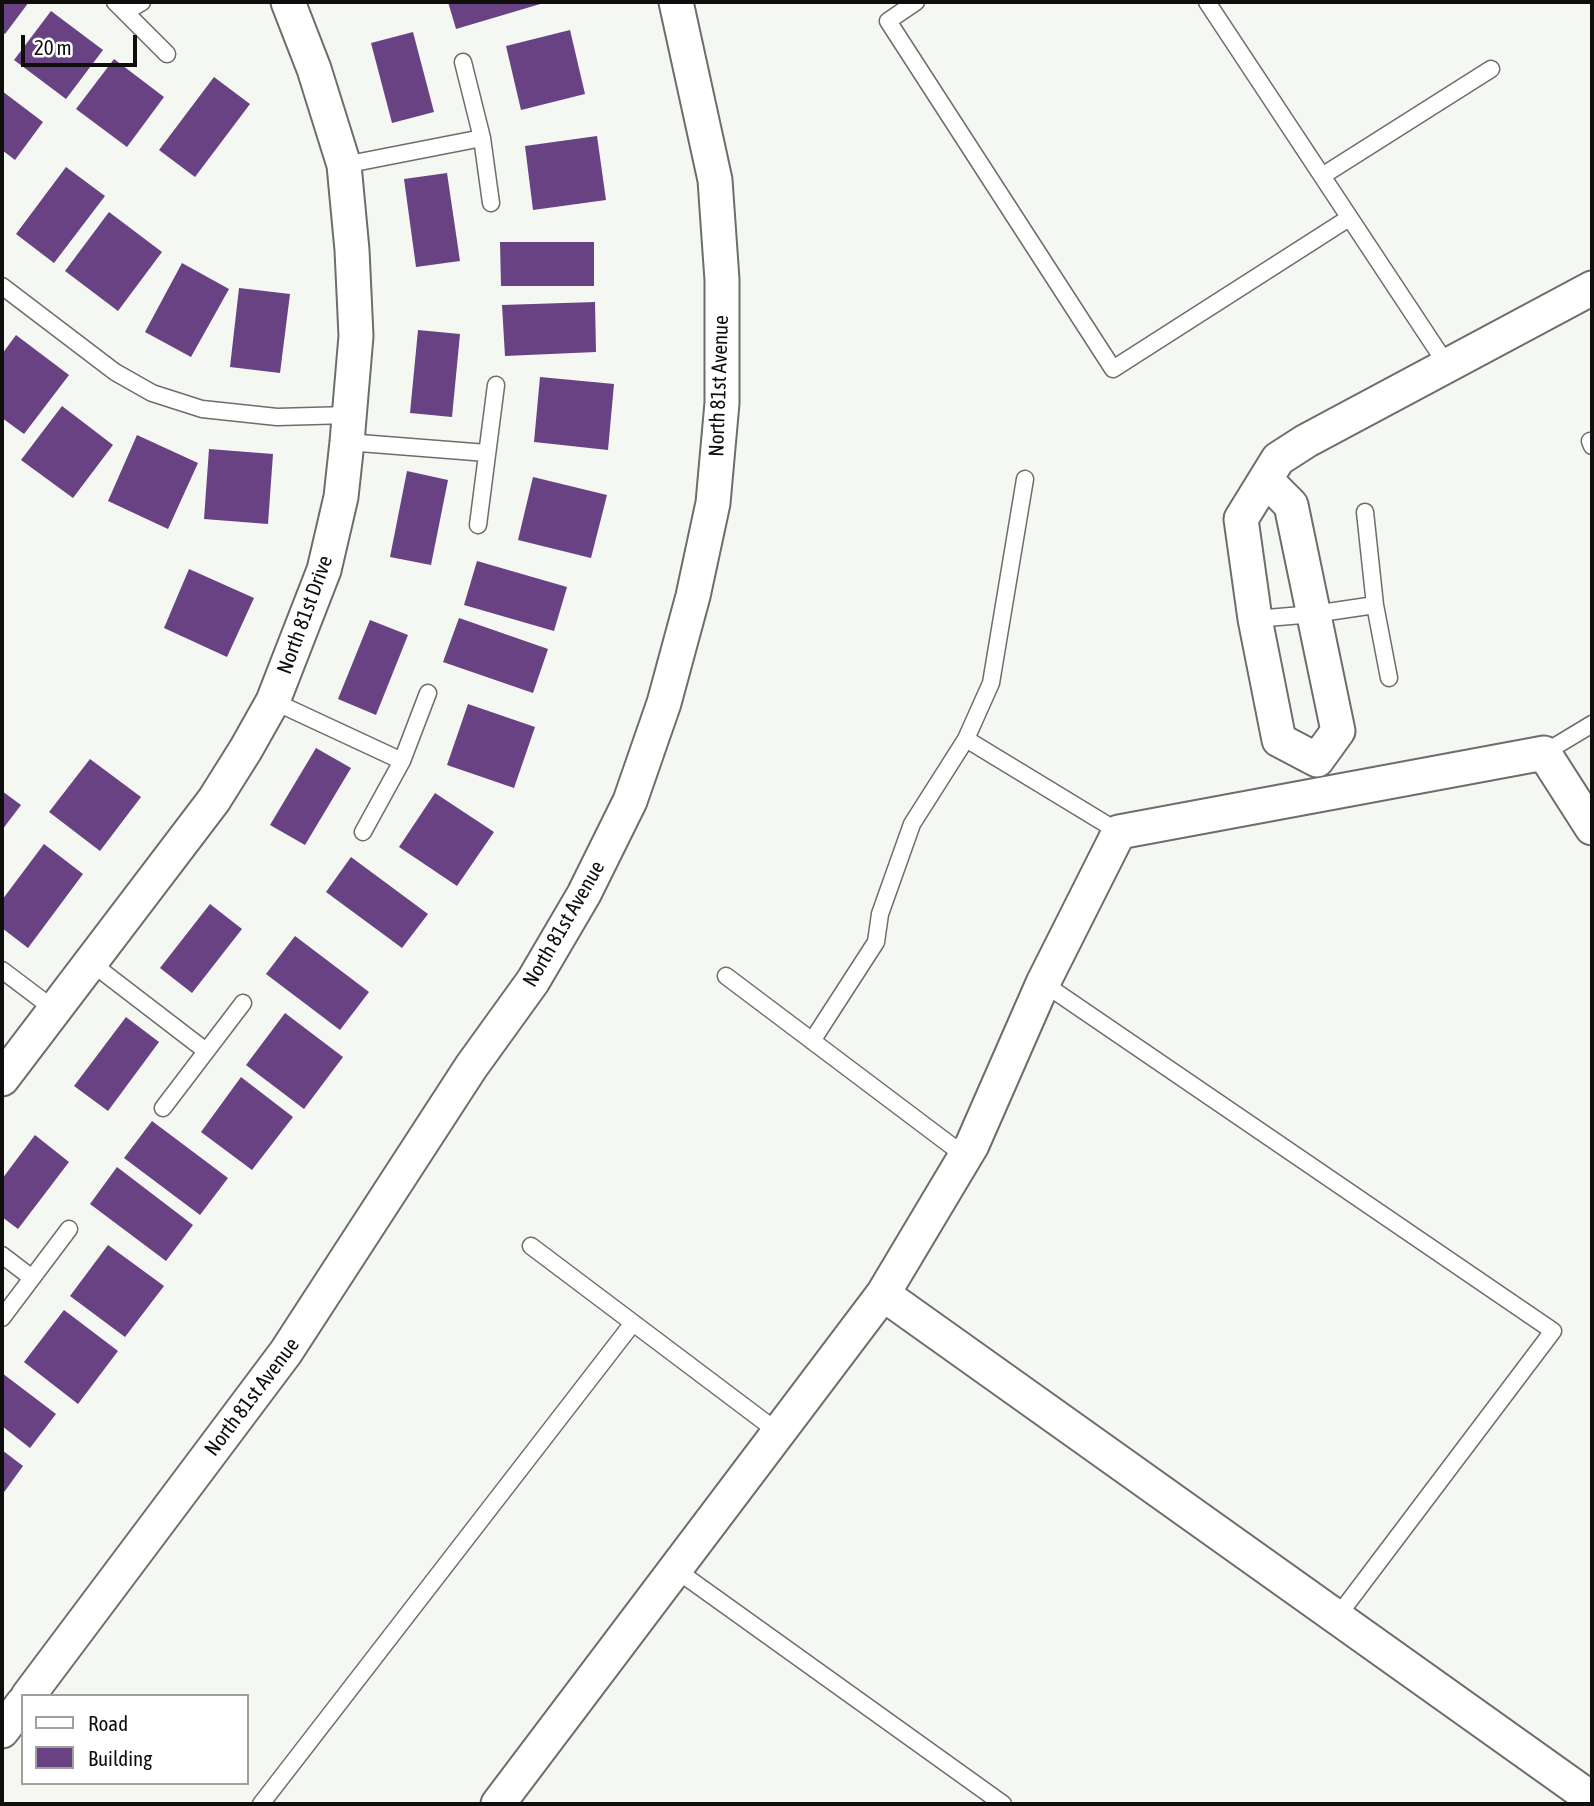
<!DOCTYPE html>
<style>
body{margin:0}
#map{position:relative;width:1594px;height:1806px;overflow:hidden;background:#f4f7f2;font-family:"Asap Condensed",sans-serif}
canvas{display:block}
.frame{position:absolute;inset:0;border:4px solid #0e0f0d;pointer-events:none}
.legend{position:absolute;left:21px;top:1694px;width:228px;height:91px;box-sizing:border-box;background:#fff;border:2px solid #9f9f9e;margin:0;padding:9px 12px;list-style:none;font-size:21px;color:#0e0f0d}
.legend li{display:flex;align-items:center;gap:14px;height:35px}
.legend b{width:35px;border:2px solid #9f9f9e}
.scale{position:absolute;left:21px;top:35px;width:116px;height:32px;box-sizing:border-box;border:4px solid #0e0f0d;border-top:0;padding-left:9px;font-size:21px;line-height:24px;white-space:nowrap;color:#0e0f0d;-webkit-text-stroke:5px #fff;paint-order:stroke}
</style>
<div id="map">
<canvas width="1594" height="1806"></canvas>
<div class="frame"></div>
<ul class="legend">
<li><b style="height:9px;background:#fff"></b>Road</li>
<li><b style="height:19px;background:#694283"></b>Building</li>
</ul>
<div class="scale">20 m</div>
</div>
<script>
const context = document.querySelector('canvas').getContext('2d');
context.lineJoin = 'round';
function fillPath(path, color) { context.fillStyle = color; context.fill(path, 'evenodd'); }
const toPath = rows => new Path2D(rows.map(r => 'M' + r).join(''));
function stroke(path, color, width, dash) { context.strokeStyle = color; context.lineWidth = width; context.lineCap = dash ? 'butt' : 'round'; context.setLineDash(dash || []); context.stroke(path); }
function drawText(font, color, halo, rows, align = 'center') {
  context.font = font + ' "Asap Condensed",sans-serif'; context.lineWidth = 7; context.setLineDash([]); context.textBaseline = 'middle'; context.strokeStyle = halo; context.fillStyle = color; for (const [text, x, y, turn = 0] of rows) {
    context.save(); context.translate(x, y); context.rotate((+turn || 0) * Math.PI / 180); context.textAlign = isNaN(turn) ? turn : align; if (halo) context.strokeText(text, 0, 0); context.fillText(text, 0, 0); context.restore();
  }
}
fillPath(toPath([
 [2,2,29,2,5,34,2,32],
 [448,2,547,2,456,29],
 [51,11,103,50,66,99,14,60],
 [570,30,585,94,521,110,506,46],
 [413,32,434,112,392,123,371,43],
 [114,59,164,97,127,147,76,109],
 [214,77,250,104,195,177,159,150],
 [2,91,43,122,15,160,2,150],
 [597,136,606,200,533,210,525,146],
 [66,167,105,196,54,263,16,234],
 [447,173,460,261,416,267,404,179],
 [109,212,162,252,118,311,65,271],
 [500,242,594,242,594,286,501,286],
 [182,263,229,289,191,357,145,332],
 [239,288,290,294,280,373,230,367],
 [595,302,596,352,505,356,502,305],
 [418,330,460,334,452,417,410,413],
 [16,335,69,375,24,434,2,418,2,354],
 [540,377,614,384,608,450,534,442],
 [62,406,113,445,73,498,21,460],
 [137,435,198,463,168,529,108,501],
 [209,449,273,454,268,524,204,519],
 [407,471,448,480,431,565,390,557],
 [533,477,607,495,591,558,518,540],
 [477,561,567,587,554,631,464,605],
 [189,569,254,598,227,657,164,628],
 [459,618,548,649,533,693,443,662],
 [370,620,408,635,376,715,338,699],
 [468,704,535,727,514,788,447,765],
 [316,748,351,768,305,845,270,825],
 [90,759,141,797,100,851,49,812],
 [2,791,21,805,2,830],
 [435,793,494,832,457,886,399,847],
 [44,844,83,874,28,948,2,928,2,900],
 [351,857,428,914,402,948,326,892],
 [210,904,242,929,192,993,160,968],
 [295,936,369,992,340,1030,266,974],
 [285,1013,343,1057,304,1109,246,1065],
 [126,1017,159,1042,108,1111,74,1086],
 [241,1077,293,1117,252,1170,201,1132],
 [152,1121,228,1178,200,1215,124,1158],
 [35,1135,69,1162,18,1229,2,1217,2,1179],
 [117,1167,193,1225,166,1261,90,1204],
 [108,1245,164,1286,125,1337,70,1296],
 [64,1310,118,1351,78,1404,24,1362],
 [2,1373,56,1414,30,1448,2,1426],
 [2,1450,23,1466,2,1495]
]), '#694283');
const lane = toPath([
 [115,2,167,54],
 [916,2,888,21,1113,369,1349,218],
 [1207,2,1447,365],
 [125,12,142,2],
 [463,62,482,138,491,203],
 [344,165,482,138],
 [1322,176,1491,69],
 [2,286,115,372,152,393,202,409,277,417,349,415],
 [1590,441,1592,446],
 [347,442,487,453],
 [1365,512,1375,605,1389,678],
 [478,525,496,385],
 [1255,619,1314,614,1375,605],
 [273,701,402,761],
 [966,739,1119,832],
 [1544,753,1592,724],
 [363,832,402,761,428,693],
 [90,962,206,1051],
 [2,970,55,1010],
 [726,976,965,1156],
 [1043,983,1553,1331,1337,1617],
 [812,1041,876,942,880,914,912,824,966,739,991,683,1025,479],
 [163,1108,243,1003],
 [531,1246,778,1432],
 [2,1255,32,1278],
 [2,1318,69,1229],
 [675,1569,1003,1804],
 [261,1804,633,1323]
]);
const street = toPath([
 [1266,480,1291,505,1338,731,1317,760,1279,740,1255,619,1241,519,1278,459,1306,441,1592,288],
 [2,1079,214,800,246,749,273,701,324,570,341,497,347,442,356,336,352,250,344,165,314,69,288,2],
 [883,1294,1592,1799],
 [28,1696,286,1352,471,1067,533,981,584,894,630,801,664,703,693,596,713,503,722,403,722,280,715,180,676,2],
 [2,1731,23,1703],
 [498,1804,883,1294,972,1145,1043,983,1119,832,1544,753,1592,828]
]);
stroke(lane, '#6b6e69', 19);
stroke(street, '#6b6e69', 37);
stroke(lane, '#fff', 16);
stroke(street, '#fff', 33);
drawText('21px', '#0e0f0d', '#fff', [
 ["North 81st Avenue",719,386,-88],
 ["North 81st Drive",305,615,-70],
 ["North 81st Avenue",564,924,-60],
 ["North 81st Avenue",252,1397,-53]
]);
</script>
